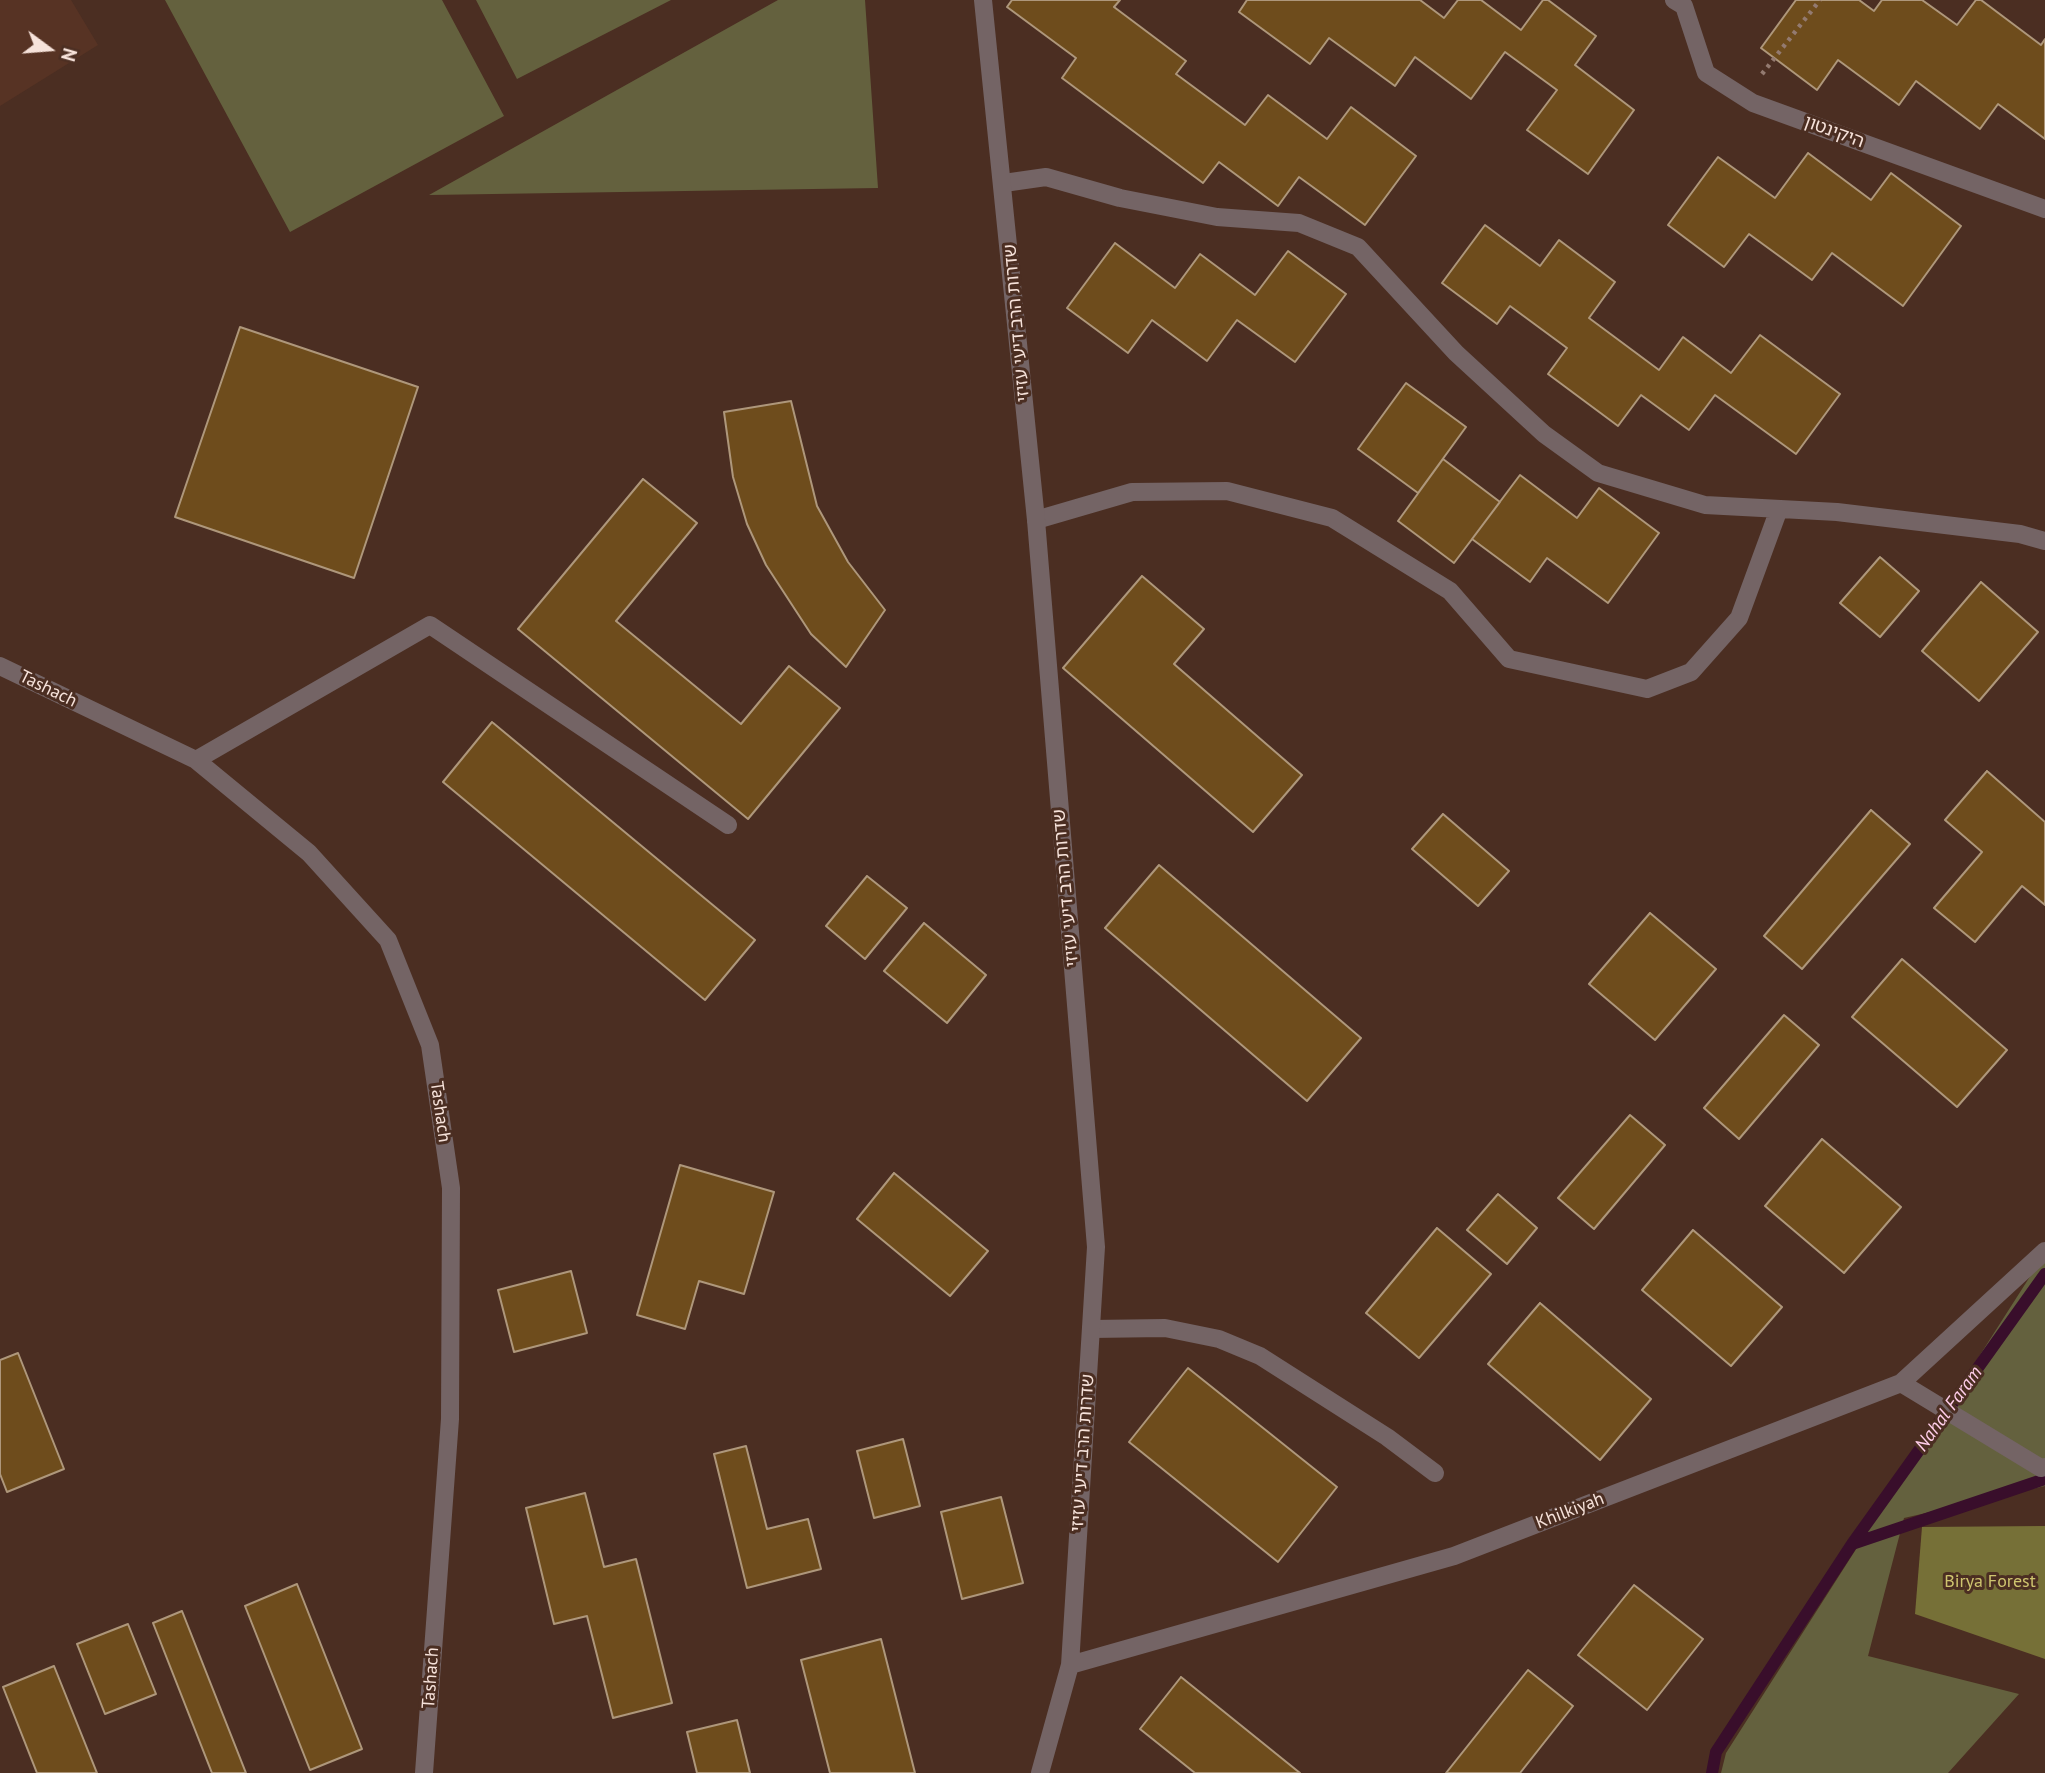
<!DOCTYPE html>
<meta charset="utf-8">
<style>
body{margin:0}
#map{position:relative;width:2045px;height:1773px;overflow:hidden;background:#4b2e22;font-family:"PT Sans",sans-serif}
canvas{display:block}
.north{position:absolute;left:14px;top:14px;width:70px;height:70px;-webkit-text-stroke:5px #4b2e22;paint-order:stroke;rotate:106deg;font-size:19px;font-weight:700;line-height:28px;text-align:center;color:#f6e2da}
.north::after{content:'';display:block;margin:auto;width:24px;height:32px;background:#f6e2da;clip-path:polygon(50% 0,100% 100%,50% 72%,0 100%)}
</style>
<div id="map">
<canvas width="2045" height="1773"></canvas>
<div class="north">N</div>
</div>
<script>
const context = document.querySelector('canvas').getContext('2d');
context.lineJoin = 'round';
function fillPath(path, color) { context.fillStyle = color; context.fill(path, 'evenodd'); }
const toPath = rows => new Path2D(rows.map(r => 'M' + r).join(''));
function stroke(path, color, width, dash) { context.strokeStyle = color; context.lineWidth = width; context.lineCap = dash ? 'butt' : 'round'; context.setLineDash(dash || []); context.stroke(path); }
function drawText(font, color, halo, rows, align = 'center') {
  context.font = font + ' "PT Sans","Noto Sans Hebrew",sans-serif'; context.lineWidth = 6; context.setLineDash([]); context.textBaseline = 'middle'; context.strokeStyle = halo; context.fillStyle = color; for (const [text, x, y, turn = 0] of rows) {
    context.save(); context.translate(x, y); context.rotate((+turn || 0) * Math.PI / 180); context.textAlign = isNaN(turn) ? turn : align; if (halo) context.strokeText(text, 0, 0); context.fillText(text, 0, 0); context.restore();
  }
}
fillPath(toPath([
 [0,0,71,0,98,45,0,106]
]), '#573324');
fillPath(toPath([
 [165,0,442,0,504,116,290,232],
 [476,0,671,0,517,79],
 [778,0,865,0,878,188,429,195],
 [2045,1253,2045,1486,1904,1518,1868,1656,2019,1694,1948,1773,1721,1773,1726,1753]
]), '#64613e');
fillPath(toPath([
 [2045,1526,2045,1659,1915,1614,1922,1527]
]), '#767037');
stroke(toPath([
 [1852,1544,2045,1479],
 [1712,1773,1716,1752,1852,1544,2045,1274]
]), '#390e2b', 12);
const building = toPath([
 [1012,0,1120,0,1114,7,1186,61,1176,74,1245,125,1268,95,1327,139,1351,107,1416,156,1365,225,1299,177,1278,206,1219,162,1203,183,1062,78,1076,58,1007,7,1012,0],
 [1247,0,1420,0,1444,18,1458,0,1481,0,1521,30,1543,0,1548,0,1596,36,1575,65,1634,110,1588,174,1527,130,1557,90,1505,52,1471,99,1415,57,1395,86,1329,38,1310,64,1239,12,1247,0],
 [1796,0,1859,0,1874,11,1882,0,1922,0,1957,25,1976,0,1981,0,2041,45,2045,39,2045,139,1998,104,1980,129,1916,81,1899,105,1838,60,1817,90,1761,48,1796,0],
 [1808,153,1871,200,1891,173,1961,226,1903,306,1832,253,1812,280,1749,234,1724,267,1668,225,1718,157,1775,198,1808,153],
 [1485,225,1540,266,1559,240,1615,282,1589,318,1659,370,1683,337,1731,373,1760,335,1840,394,1796,454,1715,395,1689,430,1641,395,1618,426,1548,374,1567,348,1510,306,1497,324,1442,283,1485,225],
 [1115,243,1175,288,1200,254,1255,295,1288,251,1346,294,1295,362,1237,320,1207,361,1152,320,1128,353,1067,308,1115,243],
 [240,327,418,387,354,578,175,517,240,327],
 [1406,383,1466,427,1418,493,1358,449,1406,383],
 [791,401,817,506,848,562,885,610,846,667,811,634,766,565,747,524,733,477,724,412,791,401],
 [1443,459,1500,502,1454,563,1398,521,1443,459],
 [1520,475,1577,518,1599,488,1659,533,1608,603,1547,558,1530,582,1472,539,1520,475],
 [643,479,697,523,616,621,741,724,789,666,840,708,748,819,518,629,643,479],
 [1880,557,1919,591,1880,637,1840,603,1880,557],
 [1142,576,1204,629,1174,664,1302,775,1253,832,1063,668,1142,576],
 [1981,582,2038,632,1979,701,1922,651,1981,582],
 [492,722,755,940,705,1000,443,782,492,722],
 [1987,771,2045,822,2045,905,2022,886,1975,942,1934,908,1982,852,1945,820,1987,771],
 [1871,810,1910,844,1802,969,1764,936,1871,810],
 [1443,814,1509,871,1478,906,1412,849,1443,814],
 [1159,865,1361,1038,1307,1101,1105,928,1159,865],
 [867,876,907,908,865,959,826,926,867,876],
 [1650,913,1716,969,1655,1040,1589,984,1650,913],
 [924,923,986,975,947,1023,884,971,924,923],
 [1902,959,2007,1050,1957,1107,1852,1017,1902,959],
 [1784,1015,1819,1045,1739,1139,1704,1108,1784,1015],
 [1630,1115,1665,1145,1594,1229,1558,1198,1630,1115],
 [1822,1139,1901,1207,1844,1273,1765,1206,1822,1139],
 [680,1165,774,1192,744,1294,699,1281,685,1329,637,1315,680,1165],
 [894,1173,988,1251,950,1296,857,1219,894,1173],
 [1498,1194,1537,1228,1507,1264,1467,1230,1498,1194],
 [1437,1228,1491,1274,1419,1358,1366,1313,1437,1228],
 [1693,1230,1782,1307,1731,1366,1642,1290,1693,1230],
 [571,1271,587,1333,514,1352,498,1290,571,1271],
 [1540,1303,1651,1399,1600,1460,1488,1364,1540,1303],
 [18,1353,64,1469,7,1492,0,1474,0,1360,18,1353],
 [1188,1368,1337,1487,1278,1562,1129,1442,1188,1368],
 [903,1439,920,1506,874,1518,857,1451,903,1439],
 [746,1446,767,1529,808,1519,821,1569,747,1588,714,1454,746,1446],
 [585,1493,604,1567,636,1559,672,1703,613,1718,587,1616,554,1624,526,1508,585,1493],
 [1001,1497,1023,1583,962,1599,941,1512,1001,1497],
 [297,1584,362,1749,310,1770,245,1606,297,1584],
 [1634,1585,1703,1639,1647,1710,1578,1655,1634,1585],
 [182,1611,246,1773,212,1773,153,1623,182,1611],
 [128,1624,156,1694,105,1714,77,1644,128,1624],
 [881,1639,915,1773,830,1773,801,1660,881,1639],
 [54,1666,97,1773,37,1773,3,1687,54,1666],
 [1528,1670,1573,1706,1520,1773,1446,1773,1528,1670],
 [1181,1677,1300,1773,1195,1773,1140,1729,1181,1677],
 [737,1720,750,1773,697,1773,687,1732,737,1720]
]);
fillPath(building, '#6e4c1c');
stroke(building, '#ae977b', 2);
stroke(toPath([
 [1762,74,1820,0]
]), '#937a70', 4.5, [3.5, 5]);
stroke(toPath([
 [1004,183,1046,177,1120,198,1217,217,1299,223,1358,247,1456,353,1544,434,1598,473,1705,505,1837,512,2020,534,2045,541],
 [1036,520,1132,492,1227,491,1332,518,1450,591,1509,659,1647,689,1691,672,1739,618,1779,509],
 [1091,1329,1165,1328,1219,1339,1260,1356,1387,1437,1435,1473]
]), '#746465', 18);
stroke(toPath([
 [983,0,1036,520,1096,1247,1070,1665,1040,1773],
 [1674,0,1684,6,1706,73,1753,103,2045,209],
 [0,666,196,760,309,853,388,940,430,1045,451,1188,450,1419,424,1773],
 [196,760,430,625,728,825],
 [1901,1383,2045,1251],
 [1070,1665,1454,1556,1901,1383,2041,1468,2045,1467]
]), '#746465', 18);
drawText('18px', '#f6e2da', '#4b2e22', [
 ["היקינטון",1834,132,20],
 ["שדרות הרב דיעי עזיזי",1017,323,-95],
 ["Tashach",48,689,26],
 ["שדרות הרב דיעי עזיזי",1066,888,-95],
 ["Tashach",440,1112,82],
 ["שדרות הרב דיעי עזיזי",1083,1453,-86],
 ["Khilkiyah",1570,1511,-21],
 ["Tashach",431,1678,-86]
]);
drawText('18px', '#cec46f', '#4b2e22', [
 ["Birya Forest",1990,1582]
]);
drawText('italic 19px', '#ffceea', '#4b2e22', [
 ["Nahal Faram",1949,1409,-54]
]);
</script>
